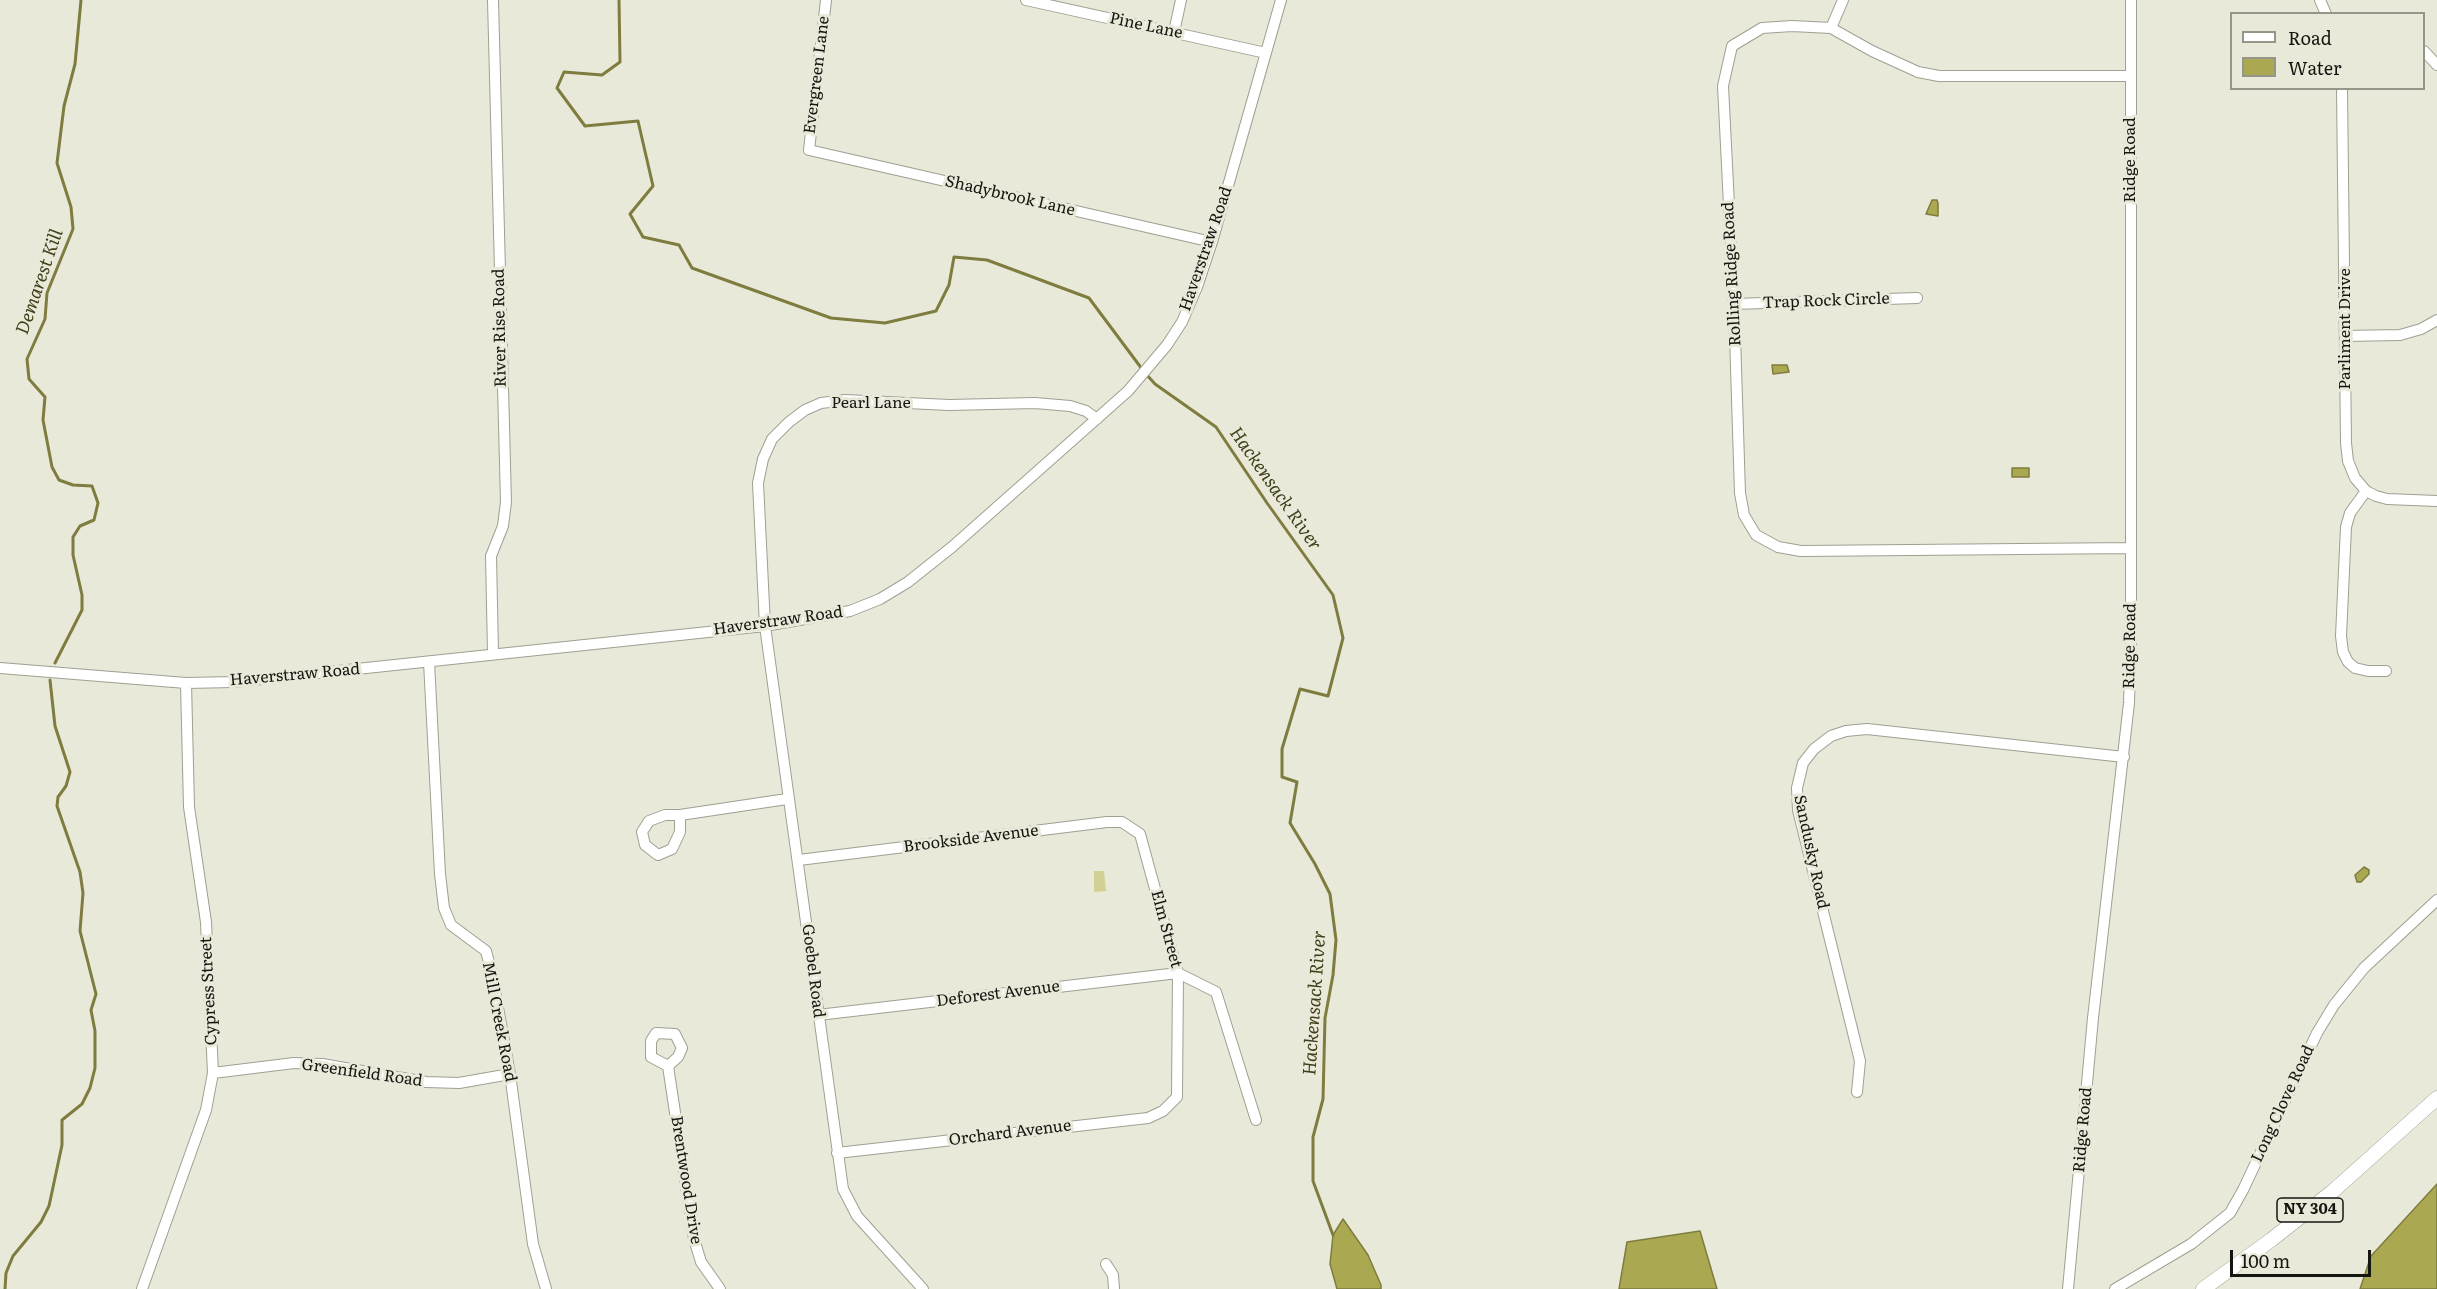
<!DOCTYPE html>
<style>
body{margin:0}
#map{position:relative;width:2437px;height:1289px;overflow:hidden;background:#e9e9da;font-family:Literata,serif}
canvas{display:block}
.legend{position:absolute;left:2230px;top:12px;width:195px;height:78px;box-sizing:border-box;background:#e9e9da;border:2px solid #95958a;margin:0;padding:8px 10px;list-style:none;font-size:18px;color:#161611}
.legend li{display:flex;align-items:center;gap:12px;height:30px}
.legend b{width:30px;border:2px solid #95958a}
.scale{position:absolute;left:2230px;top:1250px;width:141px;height:27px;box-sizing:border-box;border:3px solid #161611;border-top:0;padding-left:8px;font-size:18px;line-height:21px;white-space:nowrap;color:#161611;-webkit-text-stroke:4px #e9e9da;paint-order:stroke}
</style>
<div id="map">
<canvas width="2437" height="1289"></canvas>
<ul class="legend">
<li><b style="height:8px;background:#fff"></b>Road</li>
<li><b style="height:16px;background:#aba852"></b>Water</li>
</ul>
<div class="scale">100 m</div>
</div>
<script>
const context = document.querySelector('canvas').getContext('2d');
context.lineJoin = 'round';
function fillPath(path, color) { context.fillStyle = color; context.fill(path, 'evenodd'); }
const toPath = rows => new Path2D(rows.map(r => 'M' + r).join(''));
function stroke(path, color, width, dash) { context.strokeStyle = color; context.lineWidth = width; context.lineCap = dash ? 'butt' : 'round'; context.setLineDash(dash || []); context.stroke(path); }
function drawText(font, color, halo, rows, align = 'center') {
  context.font = font + ' Literata,serif'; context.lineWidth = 6; context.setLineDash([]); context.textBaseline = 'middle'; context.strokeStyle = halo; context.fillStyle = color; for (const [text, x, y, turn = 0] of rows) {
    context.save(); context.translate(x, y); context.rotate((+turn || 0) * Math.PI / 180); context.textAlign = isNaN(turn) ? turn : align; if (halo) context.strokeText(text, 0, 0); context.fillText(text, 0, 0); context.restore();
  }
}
fillPath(toPath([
 [1094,871,1104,871,1106,891,1094,892]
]), '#d2d193');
const water = toPath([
 [1932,200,1937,200,1938,203,1938,216,1926,214,1932,200],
 [1772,365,1787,365,1789,372,1773,374,1772,365],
 [2012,468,2029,468,2029,477,2012,477,2012,468],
 [2364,867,2369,870,2369,874,2361,882,2357,882,2355,875,2364,867],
 [2437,1184,2437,1289,2360,1289,2371,1256,2437,1184],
 [1343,1219,1368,1255,1381,1285,1381,1289,1337,1289,1330,1264,1333,1235,1343,1219],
 [1700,1231,1717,1289,1619,1289,1627,1242,1700,1231]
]);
fillPath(water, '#aba852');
stroke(water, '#7e7c3e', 1.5);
stroke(toPath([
 [619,0,620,62,602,75,564,72,557,88,585,126,638,121,653,186,630,214,643,237,679,245,692,268,831,318,885,323,936,311,949,285,954,257,987,260,1089,298,1142,369],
 [1146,374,1155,384,1216,427,1267,503,1333,595,1343,638,1328,696,1300,689,1282,749,1282,777,1297,782,1290,823,1315,864,1330,894,1336,940,1333,975,1325,1018,1323,1099,1313,1137,1313,1181,1333,1235],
 [55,663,82,610,82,595,73,555,73,537,80,526,94,520,98,503,92,486,73,485,59,480,52,467,43,420,45,397,29,379,27,359,45,319,47,293,73,229,71,207,57,163,64,106,75,64,81,0],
 [5,1289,6,1273,13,1256,41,1222,49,1206,62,1145,62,1120,82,1104,90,1088,95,1068,95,1031,91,1010,96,994,80,931,83,893,80,872,57,806,58,797,66,786,70,772,55,726,50,680]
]), '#7e7c3e', 3);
const minor = toPath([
 [493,0,506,502,503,526,491,556,493,653],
 [826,0,809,150,1212,242],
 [1026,0,1266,53],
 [2320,0,2326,14],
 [1831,28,1843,0],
 [1174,32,1181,0],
 [2424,51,2437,65],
 [2130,76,1939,76,1918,72,1872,51,1831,28,1792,26,1762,28,1732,46,1723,86,1734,304,1740,493,1744,515,1756,535,1778,547,1801,551,2131,548],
 [2342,88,2346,443,2348,461,2355,478,2366,491,2376,496,2387,499,2437,501],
 [1734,304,1917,298],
 [2345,336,2400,335,2421,329,2437,320],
 [2366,491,2350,513,2346,527,2341,636,2343,652,2348,662,2355,668,2368,671,2386,671],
 [429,662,440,874,444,908,451,925,486,951,492,974,510,1074,533,1244,546,1289],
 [0,668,186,683,233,682,765,626,850,611,880,599,908,582,952,547,1128,391,1167,345,1182,322,1197,287,1212,242,1281,0],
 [680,815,680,832,672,849,658,855,645,845,642,832,649,821,665,815,680,815,787,799],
 [799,860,1107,822,1122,822,1140,834,1178,973,1177,1097,1163,1111,1148,1118,837,1153],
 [818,1015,1178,973,1216,992,1256,1120],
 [656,1033,675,1034,682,1048,678,1057,668,1066,651,1057,651,1041,656,1033],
 [668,1066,694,1239,701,1262,720,1289],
 [213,1073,294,1063,322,1064,426,1082,459,1083,510,1074],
 [1857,1092,1860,1061,1798,810,1797,788,1803,763,1814,749,1831,736,1846,731,1867,729,2124,757],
 [1106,1264,1113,1275,1114,1289],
 [142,1289,206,1110,213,1073,206,922,189,807,186,683],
 [923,1289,857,1216,843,1189,765,626,758,483,763,459,772,439,789,422,805,410,821,403,845,400,949,405,1035,403,1070,406,1086,411,1097,419],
 [2068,1289,2093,1018,2129,703,2131,643,2131,0],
 [2115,1289,2191,1244,2230,1213,2243,1190,2317,1033,2334,1005,2364,968,2437,900]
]);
const major = toPath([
 [2203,1289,2271,1240,2332,1192,2437,1098]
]);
stroke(minor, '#9f9f92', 12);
stroke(major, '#9f9f92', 15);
stroke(minor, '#fff', 10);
stroke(major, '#fff', 14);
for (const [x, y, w] of [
 [2310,1210,66]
]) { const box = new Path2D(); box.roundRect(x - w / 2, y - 12, w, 24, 4.5); context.fillStyle = '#e9e9da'; context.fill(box); stroke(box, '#161611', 1.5); }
drawText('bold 15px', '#161611', null, [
 ["NY 304",2310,1210]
]);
drawText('16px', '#161611', '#e9e9da', [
 ["Pine Lane",1146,26,12],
 ["Evergreen Lane",817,75,-83],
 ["Ridge Road",2130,160,-90],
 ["Shadybrook Lane",1010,196,13],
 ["Haverstraw Road",1206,249,-71],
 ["Rolling Ridge Road",1732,274,-93],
 ["Trap Rock Circle",1826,301,-2],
 ["River Rise Road",500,328,-91],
 ["Parliment Drive",2345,329,-90],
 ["Pearl Lane",871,403],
 ["Haverstraw Road",778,621,-8],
 ["Ridge Road",2130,646,-89],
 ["Haverstraw Road",295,675,-5],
 ["Brookside Avenue",971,839,-7],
 ["Sandusky Road",1811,852,78],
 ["Elm Street",1166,929,75],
 ["Goebel Road",813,971,83],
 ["Cypress Street",209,991,-93],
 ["Deforest Avenue",998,994,-7],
 ["Mill Creek Road",499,1022,79],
 ["Greenfield Road",362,1073,8],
 ["Long Clove Road",2283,1104,-65],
 ["Ridge Road",2083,1130,-85],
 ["Orchard Avenue",1010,1133,-7],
 ["Brentwood Drive",686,1180,81]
]);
drawText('italic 18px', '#413f1a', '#e9e9da', [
 ["Demarest Kill",40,282,-71],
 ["Hackensack River",1275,489,55],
 ["Hackensack River",1315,1003,-86]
]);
</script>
